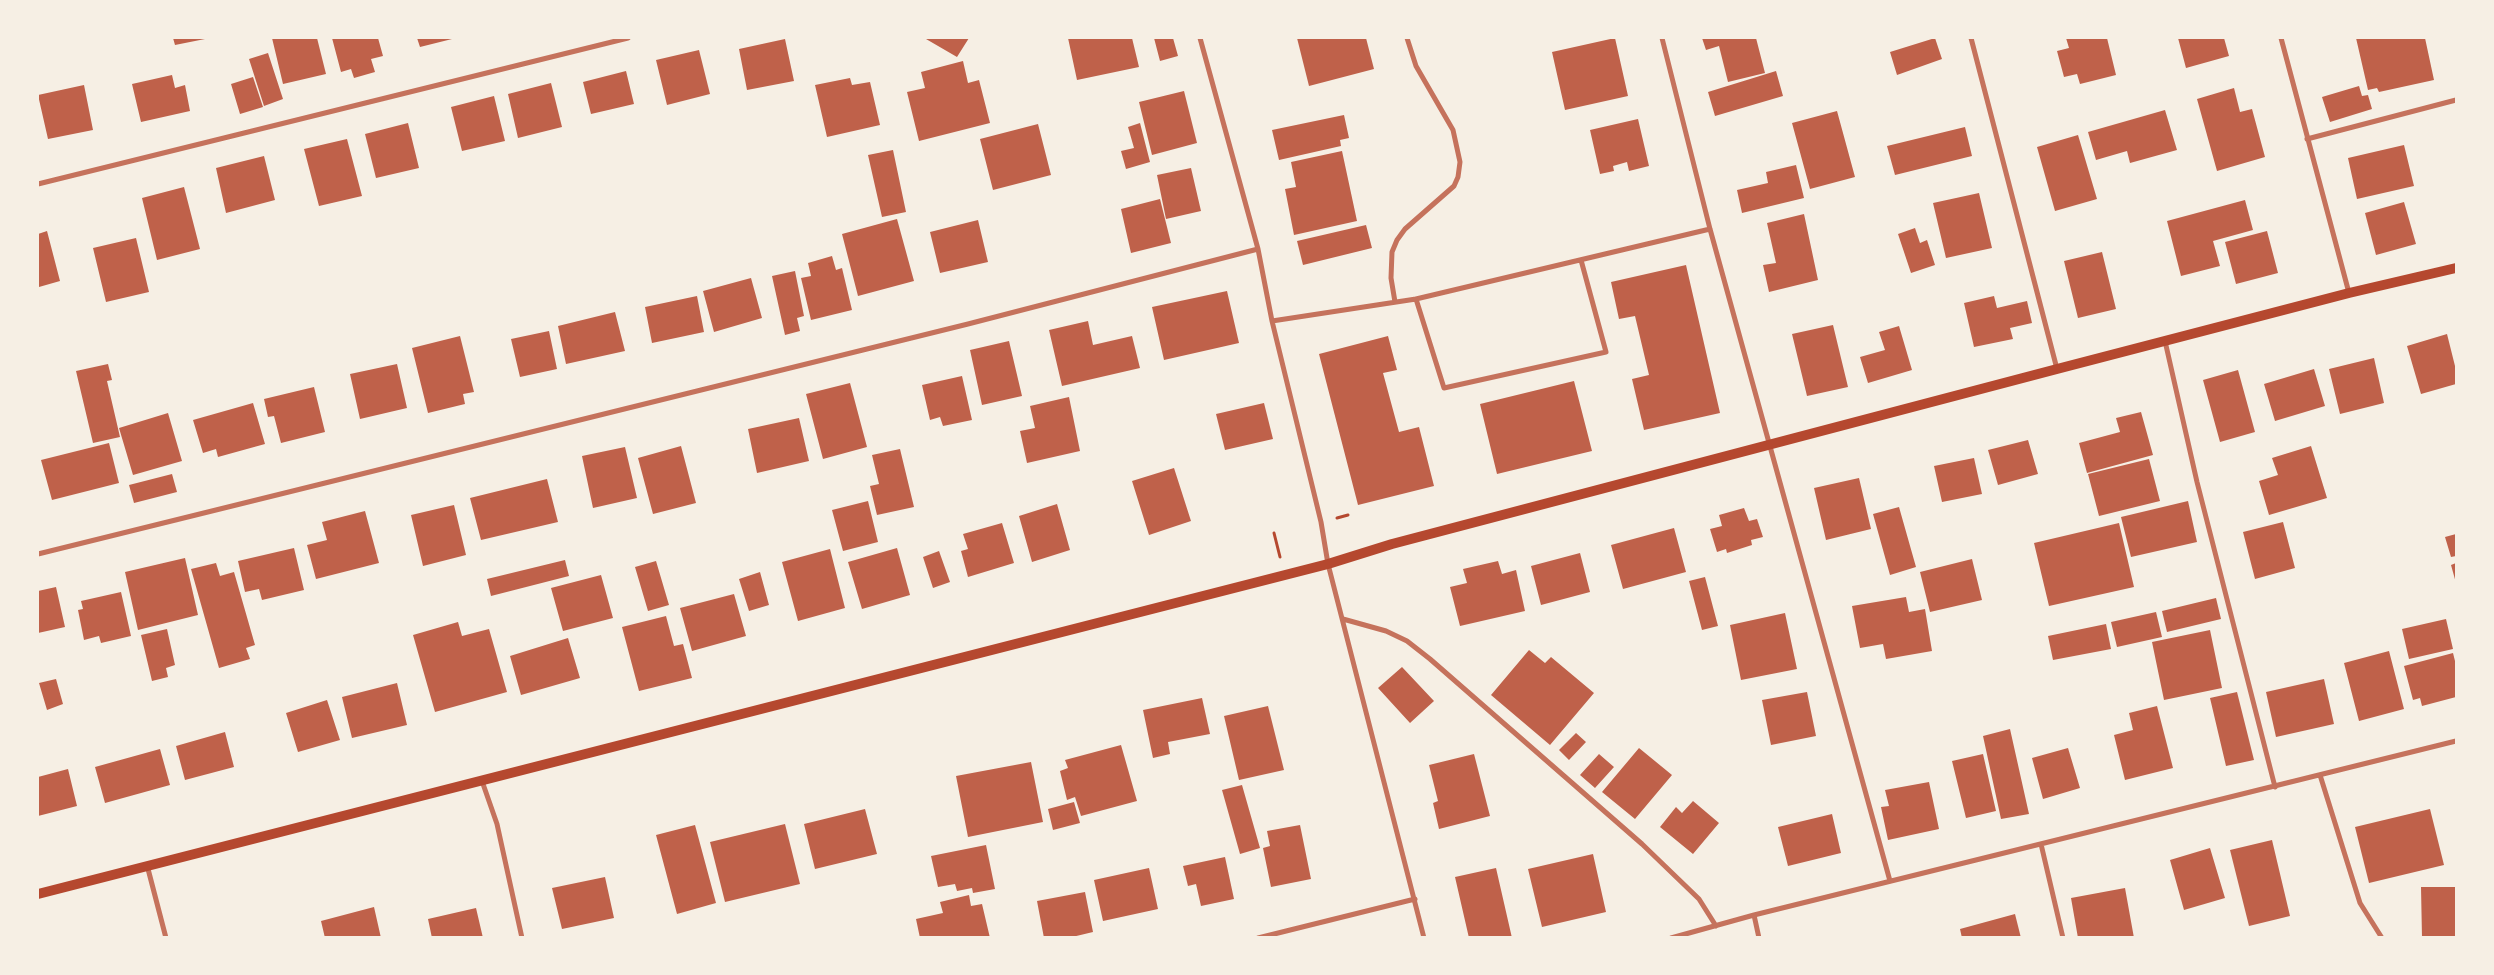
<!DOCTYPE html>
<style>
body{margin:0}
#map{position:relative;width:2494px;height:975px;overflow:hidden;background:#f6efe4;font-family:"PT Sans",sans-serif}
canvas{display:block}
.frame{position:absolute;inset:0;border:39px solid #f6efe4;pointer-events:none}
</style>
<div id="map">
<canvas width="2494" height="975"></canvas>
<div class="frame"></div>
</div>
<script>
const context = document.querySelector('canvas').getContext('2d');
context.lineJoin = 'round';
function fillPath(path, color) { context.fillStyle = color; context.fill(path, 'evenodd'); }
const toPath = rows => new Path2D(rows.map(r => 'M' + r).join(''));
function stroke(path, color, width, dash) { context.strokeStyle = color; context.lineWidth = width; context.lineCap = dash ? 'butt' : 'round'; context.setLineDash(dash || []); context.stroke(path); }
fillPath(toPath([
 [173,38,210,38,175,45],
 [272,38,317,38,326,74,283,84],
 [332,38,378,38,383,56,371,59,375,72,354,78,351,69,341,72],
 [417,38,456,38,420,47],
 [927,38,969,38,957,57,926,39],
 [1068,38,1132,38,1139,67,1077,80],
 [1154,38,1173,38,1178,56,1160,61],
 [1297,38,1366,38,1374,69,1309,86],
 [1615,38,1628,96,1565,110,1552,52],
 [1702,38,1756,38,1765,73,1728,82,1719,46,1706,50],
 [1935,38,1942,59,1897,75,1890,52],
 [2066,38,2107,38,2116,75,2080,84,2077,74,2064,77,2057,51,2069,48],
 [2178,38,2224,38,2229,56,2186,68],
 [2356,38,2425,38,2434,80,2379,92,2377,88,2368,90],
 [785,39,794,81,747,90,739,49],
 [699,50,710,94,667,105,656,60],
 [268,53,283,99,264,106,249,59],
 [963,61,968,83,979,80,990,123,919,141,907,92,925,88,921,72],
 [626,71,634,104,591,114,583,82],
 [1776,71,1783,96,1715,116,1708,92],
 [172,75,175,88,185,85,190,111,141,122,132,84],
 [253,77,263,107,240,114,231,84],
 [850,78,852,85,870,82,880,125,827,137,815,85],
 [551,83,562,127,518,138,508,94],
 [84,85,93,130,48,139,38,95],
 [2359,86,2362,96,2368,95,2372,109,2330,122,2322,97],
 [2234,88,2240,112,2252,109,2265,157,2217,171,2197,99],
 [1184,91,1197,143,1152,155,1139,102],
 [494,96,505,141,462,151,451,107],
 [2165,110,2177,150,2130,163,2127,151,2096,160,2088,132],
 [1837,111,1855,177,1810,189,1792,123],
 [1344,115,1349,138,1340,140,1341,146,1279,160,1272,130],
 [1638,119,1649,166,1629,171,1627,162,1613,166,1614,171,1600,174,1590,130],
 [408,123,419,168,376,178,365,134],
 [1140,123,1150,162,1126,169,1121,151,1134,148,1128,127],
 [1038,124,1051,175,993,190,980,139],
 [1965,127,1972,156,1895,175,1887,146],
 [2078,135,2097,199,2055,211,2037,147],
 [347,139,362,196,319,206,304,149],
 [2404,145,2414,186,2357,199,2348,158],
 [893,150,906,212,882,217,868,155],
 [1342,151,1357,221,1294,235,1285,189,1296,187,1291,162],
 [264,156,275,200,226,213,216,168],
 [1796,165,1804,198,1742,213,1737,190,1768,183,1766,172],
 [1191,168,1201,211,1166,219,1157,175],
 [184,187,200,249,157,260,142,198],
 [1979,193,1992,248,1946,258,1933,203],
 [1160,199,1171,243,1131,253,1121,209],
 [2245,200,2253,230,2213,241,2220,266,2181,276,2167,221],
 [2404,202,2416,244,2376,255,2365,213],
 [1804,214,1818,280,1769,292,1763,265,1776,263,1767,223],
 [897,219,914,281,858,296,842,234],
 [978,220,988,262,940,273,930,232],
 [1366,225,1372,248,1303,265,1297,241],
 [1915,228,1920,243,1927,240,1935,265,1911,273,1898,234],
 [47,231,60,281,39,287,38,234],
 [2267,231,2278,273,2236,284,2225,242],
 [136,238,149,292,106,302,93,248],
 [2102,252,2116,309,2078,318,2064,261],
 [832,256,836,270,842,268,852,310,811,320,801,278,811,276,808,263],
 [1686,265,1720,413,1644,430,1632,379,1649,375,1635,316,1619,319,1611,282],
 [795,271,804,316,797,318,800,331,785,335,772,276],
 [751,278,762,318,714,332,703,291],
 [1227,291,1239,343,1164,360,1152,307],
 [697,296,704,332,652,343,645,307],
 [1994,296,1997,308,2027,301,2032,323,2010,328,2013,339,1974,347,1964,303],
 [615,312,625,351,566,364,558,326],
 [1088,321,1093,345,1132,336,1140,368,1062,386,1049,330],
 [1833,325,1848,387,1807,396,1792,334],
 [1899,326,1912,370,1868,383,1860,357,1885,350,1879,332],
 [549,331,557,369,520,377,511,339],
 [2447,334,2456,370,2456,384,2421,394,2407,346],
 [460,336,474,392,463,394,465,404,428,413,412,348],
 [1388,336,1397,370,1383,373,1399,432,1419,427,1434,486,1358,505,1319,354],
 [1009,341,1022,396,982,405,970,350],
 [2374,358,2384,403,2340,414,2329,369],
 [108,364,112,380,107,381,120,437,93,443,76,371],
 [397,364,407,408,360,419,350,374],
 [2314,369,2325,406,2275,421,2264,384],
 [2238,370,2255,432,2220,442,2203,380],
 [962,376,972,420,943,426,940,417,930,420,922,385],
 [1574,381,1592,451,1497,474,1480,404],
 [850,383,867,447,823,459,806,394],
 [314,387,325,432,281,443,274,416,268,417,264,399],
 [1069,397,1080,451,1027,463,1020,431,1035,428,1030,406],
 [253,403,265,444,218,457,216,449,203,453,193,420],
 [1264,403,1273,439,1225,450,1216,414],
 [2141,412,2153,455,2087,473,2079,443,2120,432,2116,418],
 [168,413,182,461,133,475,119,428],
 [799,418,809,461,757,473,748,429],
 [2028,440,2038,474,1998,485,1988,450],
 [109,443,119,483,52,500,41,460],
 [681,446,696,503,653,514,638,458],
 [2311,446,2327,498,2269,515,2259,481,2278,475,2272,458],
 [625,447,637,498,593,508,582,456],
 [900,449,914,507,877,515,870,486,879,484,872,455],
 [1974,458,1982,494,1942,502,1934,466],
 [2149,459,2160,501,2099,516,2088,474],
 [1174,468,1191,521,1149,535,1132,481],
 [172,474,177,492,134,503,129,485],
 [1859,478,1871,529,1826,540,1814,488],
 [547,479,558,522,481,540,470,498],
 [868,501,878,542,843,551,832,510],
 [2188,501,2197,542,2131,557,2121,517],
 [1057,504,1070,550,1032,562,1019,516],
 [454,505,466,555,423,566,411,515],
 [1899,507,1916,567,1890,575,1873,514],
 [1744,508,1749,521,1757,519,1763,537,1751,540,1752,545,1727,553,1726,549,1717,552,1710,529,1722,526,1719,515],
 [365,511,379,563,316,579,307,545,327,540,322,522],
 [2283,522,2295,568,2255,579,2243,532],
 [1002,523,1014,563,968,577,961,551,968,549,963,534],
 [2119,523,2134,587,2049,606,2034,543],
 [1674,528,1686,572,1623,589,1611,545],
 [2456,534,2456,556,2451,557,2445,537],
 [294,548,304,590,262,600,259,589,245,592,238,561],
 [897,548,910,595,862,609,848,562],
 [830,549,845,608,798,621,782,562],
 [939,551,950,582,933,588,923,557],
 [1580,553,1590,592,1541,605,1531,566],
 [185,558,198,615,138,630,125,572],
 [1972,559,1982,600,1930,612,1920,572],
 [565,560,569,576,491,596,487,579],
 [656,561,669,605,648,611,635,567],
 [1498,561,1502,574,1516,570,1525,611,1460,626,1450,587,1467,583,1463,569],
 [216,563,220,576,234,572,255,645,246,648,250,659,219,668,191,569],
 [2456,563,2456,583,2451,565],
 [760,572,769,605,749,611,739,579],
 [601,575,613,618,563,631,551,588],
 [1705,577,1718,626,1702,630,1689,581],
 [56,587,65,627,38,633,38,591],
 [121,592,131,636,101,643,99,636,84,640,78,610,83,609,81,601],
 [734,594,746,636,692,651,680,608],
 [1906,597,1909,612,1925,609,1932,651,1886,659,1883,644,1860,648,1852,606],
 [2216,598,2221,619,2167,632,2162,611],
 [2156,612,2162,637,2117,647,2111,622],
 [1785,613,1797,669,1741,680,1730,625],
 [666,616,674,646,683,644,692,678,639,691,622,627],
 [2446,619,2453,649,2409,659,2402,629],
 [458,622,462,636,489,629,507,692,435,712,413,635],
 [2106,624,2111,649,2053,660,2048,636],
 [167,629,175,665,166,668,168,677,152,681,141,635],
 [2210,630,2222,688,2164,700,2152,642],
 [568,638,580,678,521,695,510,656],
 [1529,650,1545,663,1551,657,1594,693,1550,745,1491,695],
 [2389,651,2404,709,2359,721,2344,663],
 [2453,653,2456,665,2456,697,2422,706,2420,698,2413,700,2404,666],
 [1402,667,1434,701,1410,723,1378,688],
 [56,679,63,704,47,710,39,683],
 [2324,679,2334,724,2276,737,2266,692],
 [397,683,407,725,352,738,342,697],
 [1807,692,1816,736,1771,745,1762,700],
 [2237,692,2254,760,2226,766,2210,698],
 [1202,698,1210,734,1168,742,1170,754,1153,758,1143,710],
 [327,700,340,740,298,752,286,713],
 [1268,706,1284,770,1239,780,1224,716],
 [2157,706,2173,768,2125,780,2114,735,2133,730,2129,713],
 [2010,729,2029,814,2001,819,1983,736],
 [225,732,234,767,185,780,176,746],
 [1576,733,1586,742,1569,760,1559,750],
 [1121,745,1137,801,1081,816,1075,797,1067,800,1060,771,1068,768,1065,760],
 [1639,748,1672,775,1635,819,1602,792],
 [2068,748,2080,788,2043,799,2032,758],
 [160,749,170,785,105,803,95,767],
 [1474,754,1490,816,1439,829,1433,803,1438,801,1429,765],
 [1599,754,1614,767,1595,788,1580,775],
 [1983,754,1996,811,1966,818,1952,761],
 [1031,762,1043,822,968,837,956,776],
 [68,769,77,806,38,816,38,777],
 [1929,782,1939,829,1888,840,1881,807,1889,806,1885,790],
 [1242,785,1260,848,1240,854,1222,790],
 [1693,801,1719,823,1693,854,1660,827,1676,807,1682,813],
 [1074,802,1080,823,1053,830,1048,809],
 [865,809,877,854,815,869,804,824],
 [2430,809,2444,865,2369,883,2355,827],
 [1832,814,1841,853,1788,866,1778,827],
 [785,824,800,884,725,902,710,842],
 [695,825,716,903,677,914,656,835],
 [1300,825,1311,879,1271,887,1263,848,1270,846,1267,831],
 [2272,840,2290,916,2249,926,2230,850],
 [986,845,995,889,973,893,972,888,957,891,955,884,938,887,931,856],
 [2210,848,2225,898,2184,910,2170,860],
 [1593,854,1606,912,1542,927,1528,869],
 [1225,857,1234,899,1201,906,1196,884,1188,886,1183,866],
 [1149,868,1158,909,1103,921,1094,880],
 [1496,868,1512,938,1469,938,1455,877],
 [605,877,614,918,562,929,552,888],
 [2421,887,2456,887,2456,938,2422,938],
 [2125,888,2134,938,2078,938,2071,898],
 [1085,892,1093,932,1068,938,1044,938,1037,901],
 [969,895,971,906,982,904,990,938,920,938,916,919,943,913,940,902],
 [374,907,381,938,325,938,321,921],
 [476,908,483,938,432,938,428,919],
 [2015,914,2021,938,1962,938,1960,929]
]), '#bf614a');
stroke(toPath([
 [1337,518,1348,515],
 [1274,533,1280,557]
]), '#b5482f', 3);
stroke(toPath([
 [1200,38,1258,249,1272,321,1321,522,1328,564,1424,938],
 [1662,38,1710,229,1890,881],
 [1971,38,2057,369],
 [2281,38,2349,293],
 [2307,139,2456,100],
 [38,184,628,38],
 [1416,299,1444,388,1606,352,1581,260],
 [1395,302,1391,278,1392,252,1397,240,1405,229,1454,186,1458,177,1460,162,1453,130,1416,66,1407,38],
 [1272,321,1416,299,1710,229],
 [2165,341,2197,482,2275,787],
 [38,554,968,324,1258,249],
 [1343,619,1386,631,1407,641,1430,659,1642,844,1699,899,1716,926],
 [2320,775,2360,903,2382,938],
 [482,781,497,824,522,938],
 [2041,844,2063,938],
 [147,865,166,938],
 [1754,915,1759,938],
 [1258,938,1415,899],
 [1671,938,1754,915,2456,741]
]), '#c5725c', 5);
stroke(toPath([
 [38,894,1328,564,1392,544,2057,369,2349,293,2456,268]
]), '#b5482f', 10);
</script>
